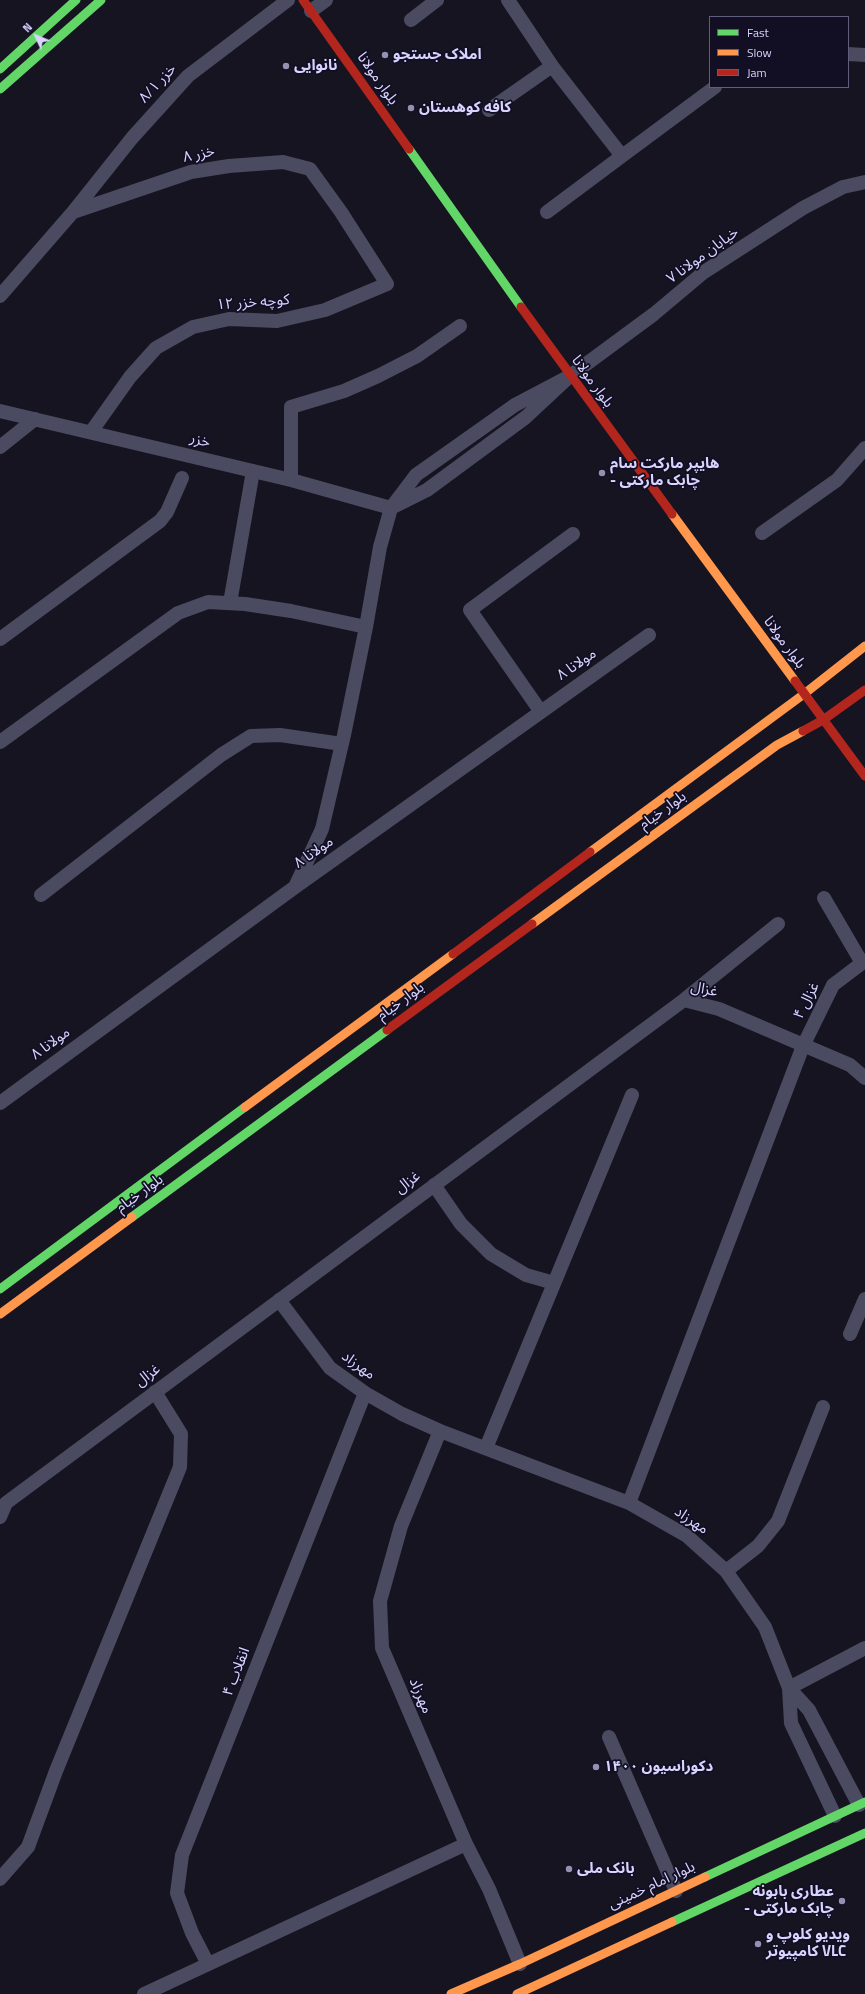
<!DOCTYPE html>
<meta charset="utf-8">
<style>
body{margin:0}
#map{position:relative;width:865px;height:1994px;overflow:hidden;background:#161420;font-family:"Titillium Web",sans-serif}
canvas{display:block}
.legend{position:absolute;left:709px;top:16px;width:140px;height:72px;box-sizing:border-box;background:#120f25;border:1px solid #615e7c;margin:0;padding:5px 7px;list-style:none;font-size:12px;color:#d8d4fe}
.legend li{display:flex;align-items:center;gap:8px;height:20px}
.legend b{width:20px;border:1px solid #615e7c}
.north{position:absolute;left:16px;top:16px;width:40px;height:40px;-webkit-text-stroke:3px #120f25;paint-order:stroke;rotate:314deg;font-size:11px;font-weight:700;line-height:16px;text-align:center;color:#d8d4fe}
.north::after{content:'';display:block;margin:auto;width:14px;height:18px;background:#d8d4fe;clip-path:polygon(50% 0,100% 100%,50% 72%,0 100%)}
</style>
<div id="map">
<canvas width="865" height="1994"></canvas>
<ul class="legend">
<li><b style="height:5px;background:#63d668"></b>Fast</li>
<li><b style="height:5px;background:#ff974d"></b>Slow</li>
<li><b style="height:5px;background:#b3261e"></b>Jam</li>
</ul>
<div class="north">N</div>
</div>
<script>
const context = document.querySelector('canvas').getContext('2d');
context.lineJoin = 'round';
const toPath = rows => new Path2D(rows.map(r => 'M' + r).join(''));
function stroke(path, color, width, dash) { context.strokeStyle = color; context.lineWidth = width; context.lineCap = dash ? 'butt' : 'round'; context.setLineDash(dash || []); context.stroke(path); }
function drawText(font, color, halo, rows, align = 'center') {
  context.font = font + ' "Titillium Web","Noto Sans Arabic",sans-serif'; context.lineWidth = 3.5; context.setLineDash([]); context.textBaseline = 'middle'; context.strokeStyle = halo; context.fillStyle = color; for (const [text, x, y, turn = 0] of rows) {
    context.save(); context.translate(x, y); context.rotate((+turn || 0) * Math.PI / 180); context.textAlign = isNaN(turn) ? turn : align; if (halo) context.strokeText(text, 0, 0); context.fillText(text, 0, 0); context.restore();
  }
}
stroke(toPath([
 [508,0,552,66,622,156,715,87],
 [311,11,326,0],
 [411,20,437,0],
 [848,54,865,55],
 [489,110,552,66],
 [73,212,132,138,188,76,288,0],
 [547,212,622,156],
 [0,296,73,212,191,172,229,166,283,162,310,169,341,212,387,284,325,310,277,321,229,319,193,327,156,348,130,377,91,432],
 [0,411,291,480,391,508],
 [0,447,35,419],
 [291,480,291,407,344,391,378,376,417,356,460,326],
 [395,506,427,490,526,417,570,376,654,314,704,272,803,208,843,187,865,182],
 [762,533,837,480,865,448],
 [230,603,253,471],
 [0,639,160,521,167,512,182,478],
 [541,712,470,610,573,534],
 [0,742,178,613,208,602,245,604,291,611,366,627],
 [295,887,322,829,344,735,366,627,380,547,391,508,416,475,515,405,570,376],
 [41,895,221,755,251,736,280,735,342,744],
 [684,1000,778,924],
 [0,1103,295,887,649,635],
 [434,1185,461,1224,491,1254,526,1275,554,1283],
 [279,1300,330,1368,365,1393,402,1414,440,1431,629,1503,687,1536,726,1571,765,1627,789,1688,791,1723,835,1816],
 [850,1334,865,1299],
 [440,1431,401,1526,380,1601,382,1648,466,1844,489,1889,520,1964],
 [486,1448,632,1095],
 [629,1503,803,1046,833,985,862,963,824,898],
 [0,1517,6,1503,684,1000,719,1009,850,1065,865,1078],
 [726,1571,758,1546,778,1521,823,1407],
 [789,1688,809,1710,859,1805],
 [789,1688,865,1648],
 [609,1737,676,1891],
 [0,1879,28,1847,56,1771,180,1467,181,1434,155,1392],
 [208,1964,192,1933,177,1893,182,1855,365,1393],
 [144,1994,466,1844]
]), '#4a4a61', 14);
stroke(toPath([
 [0,69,76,0],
 [0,89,101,0],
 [409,149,521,307],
 [132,1217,387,1030],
 [0,1289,245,1107],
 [705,1877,865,1802],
 [672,1922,865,1833]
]), '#63d668', 9);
stroke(toPath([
 [672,514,795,681],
 [590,852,804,694,865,646],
 [532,924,777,745,803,731],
 [245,1107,453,954],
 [0,1314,132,1217],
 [451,1994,520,1964,705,1877],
 [517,1994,672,1922]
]), '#ff974d', 9);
stroke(toPath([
 [303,0,409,149],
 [521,307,672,514],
 [795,681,865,776],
 [803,731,823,720,865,690],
 [453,954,590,852],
 [387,1030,532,924]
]), '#b3261e', 9);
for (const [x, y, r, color] of [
 [385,55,4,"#9491b0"],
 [286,66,4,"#9491b0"],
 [411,108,4,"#9491b0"],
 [602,473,4,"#9491b0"],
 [596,1767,4,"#9491b0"],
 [569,1869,4,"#9491b0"],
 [842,1901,4,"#9491b0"],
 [758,1944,4,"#9491b0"]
]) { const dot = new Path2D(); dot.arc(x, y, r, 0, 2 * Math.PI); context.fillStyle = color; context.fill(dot); stroke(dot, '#120f25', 1.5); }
drawText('bold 15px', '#d8d4fe', '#120f25', [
 ["املاک جستجو",393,55],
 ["نانوایی",294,66],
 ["کافه کوهستان",419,108],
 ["هایپر مارکت سام",610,464],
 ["- چابک مارکتی",610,481],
 ["دکوراسیون ۱۴۰۰",604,1767],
 ["بانک ملی",577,1869],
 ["عطاری بابونه",834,1892,"right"],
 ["- چابک مارکتی",834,1909,"right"],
 ["ویدیو کلوپ و",766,1935],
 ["کامپیوتر VLC",766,1952]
], 'left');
drawText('15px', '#d8d4fe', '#120f25', [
 ["بلوار مولانا",377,79,55],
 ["خزر ۸/۱",158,84,-47],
 ["خزر ۸",199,155,-12],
 ["خیابان مولانا ۷",703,256,-36],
 ["کوچه خزر ۱۲",253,303,-4],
 ["بلوار مولانا",592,382,54],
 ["خزر",200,441,14],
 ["بلوار مولانا",784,643,54],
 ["مولانا ۸",577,665,-35],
 ["بلوار خیام",663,811,-36],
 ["مولانا ۸",314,853,-35],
 ["غزال",704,990,11],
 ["غزال ۴",807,1001,-63],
 ["بلوار خیام",401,1002,-36],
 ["مولانا ۸",51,1044,-36],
 ["غزال",408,1183,-37],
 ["بلوار خیام",140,1194,-36],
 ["مهرزاد",358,1366,36],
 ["غزال",148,1376,-37],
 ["مهرزاد",691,1521,34],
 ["انقلاب ۴",237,1672,-69],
 ["مهرزاد",420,1696,67],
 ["بلوار امام خمینی",652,1886,-25]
]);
</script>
